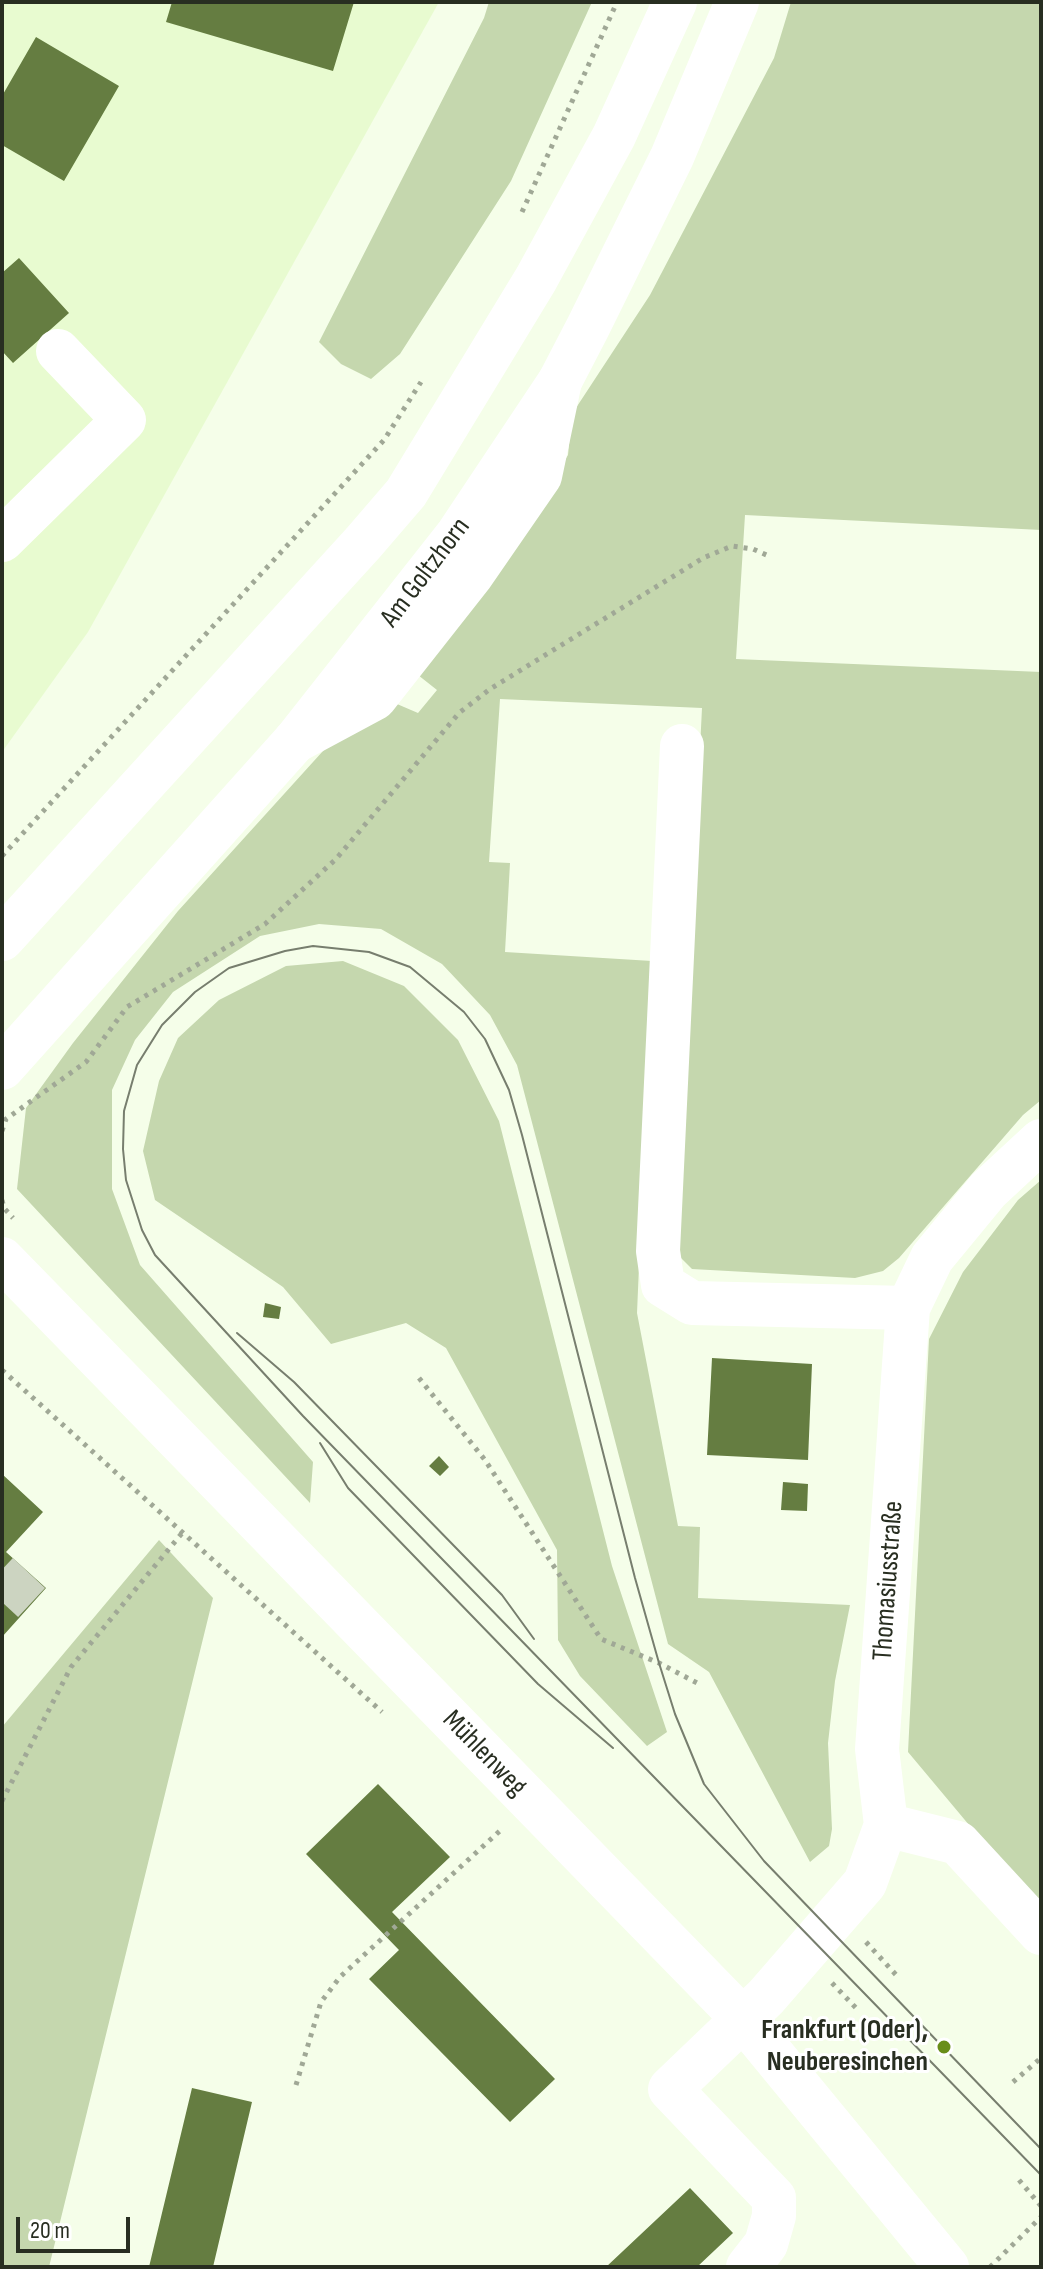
<!DOCTYPE html>
<meta charset="utf-8">
<style>
body{margin:0}
#map{position:relative;width:1043px;height:2269px;overflow:hidden;background:#f5fee9;font-family:"Sofia Sans Condensed",sans-serif}
canvas{display:block}
.frame{position:absolute;inset:0;border:4px solid #282e21;pointer-events:none}
.scale{position:absolute;left:16px;top:2217px;width:114px;height:36px;box-sizing:border-box;border:4px solid #282e21;border-top:0;padding-left:10px;font-size:24px;line-height:28px;white-space:nowrap;color:#282e21;-webkit-text-stroke:6px #fff;paint-order:stroke}
</style>
<div id="map">
<canvas width="1043" height="2269"></canvas>
<div class="frame"></div>
<div class="scale">20 m</div>
</div>
<script>
const context = document.querySelector('canvas').getContext('2d');
context.lineJoin = 'round';
function fillPath(path, color) { context.fillStyle = color; context.fill(path, 'evenodd'); }
const toPath = rows => new Path2D(rows.map(r => 'M' + r).join(''));
function stroke(path, color, width, dash) { context.strokeStyle = color; context.lineWidth = width; context.lineCap = dash ? 'butt' : 'round'; context.setLineDash(dash || []); context.stroke(path); }
function drawText(font, color, halo, rows, align = 'center') {
  context.font = font + ' "Sofia Sans Condensed",sans-serif'; context.lineWidth = 6; context.setLineDash([]); context.textBaseline = 'middle'; context.strokeStyle = halo; context.fillStyle = color; for (const [text, x, y, turn = 0] of rows) {
    context.save(); context.translate(x, y); context.rotate((+turn || 0) * Math.PI / 180); context.textAlign = isNaN(turn) ? turn : align; if (halo) context.strokeText(text, 0, 0); context.fillText(text, 0, 0); context.restore();
  }
}
fillPath(toPath([
 [2,2,439,2,88,632,2,752]
]), '#e8fbd0');
fillPath(toPath([
 [489,2,592,2,511,181,400,354,371,379,341,364,319,342,484,18],
 [791,2,1041,2,1041,530,745,515,736,659,1041,672,1041,1100,1023,1115,899,1258,883,1271,855,1278,692,1269,675,1252,702,708,500,699,489,862,510,863,505,952,652,961,637,1313,678,1526,700,1527,698,1598,850,1605,835,1681,828,1743,832,1829,829,1846,810,1862,709,1672,668,1644,517,1065,490,1015,442,964,381,929,319,924,260,936,173,992,135,1040,112,1090,112,1189,140,1265,313,1462,310,1503,17,1189,26,1108,73,1043,178,911,342,730,390,701,418,713,437,690,418,675,492,577,568,455,572,414,650,295,774,58],
 [343,961,404,986,458,1040,499,1121,612,1566,667,1732,647,1746,580,1676,558,1640,557,1550,446,1348,406,1323,331,1344,283,1287,155,1200,143,1151,159,1081,178,1038,219,1000,286,966],
 [1041,1180,1041,1911,908,1752,929,1339,963,1272,1018,1200],
 [159,1540,213,1598,49,2267,2,2267,2,1727]
]), '#c5d7ae');
fillPath(toPath([
 [172,2,354,2,333,71,166,22],
 [36,37,119,86,64,181,2,145,2,96],
 [19,258,69,313,13,363,2,351,2,273],
 [265,1303,281,1307,279,1319,263,1317],
 [712,1358,812,1364,808,1460,707,1455],
 [439,1456,449,1467,440,1476,429,1466],
 [2,1474,43,1512,6,1552,46,1588,2,1637],
 [783,1482,808,1484,807,1511,781,1510],
 [378,1784,450,1857,392,1912,555,2079,510,2122,369,1979,399,1950,306,1854],
 [192,2088,252,2102,213,2267,149,2267],
 [690,2188,733,2233,697,2267,606,2267]
]), '#657d41');
stroke(toPath([
 [2,1602,29,1573]
]), '#ccd4c1', 44, [44, 22]);
stroke(toPath([
 [522,212,617,2],
 [2,856,384,440,421,382],
 [2,1131,6,1119,86,1062,127,1007,265,924,336,859,459,713,490,689,703,558,732,546,753,549,771,557],
 [2,1200,4,1208,13,1218],
 [2,1370,382,1712],
 [419,1378,485,1460,601,1639,659,1663,699,1684],
 [2,1801,71,1667,183,1532],
 [866,1942,898,1977],
 [832,1983,857,2009],
 [1013,2082,1041,2058],
 [296,2085,321,2002,340,1977,503,1828],
 [1019,2180,1041,2206],
 [990,2267,1041,2217]
]), '#a0a896', 5, [4, 6]);
stroke(toPath([
 [2,540,124,420,58,351],
 [295,741,375,698,471,576,540,476,560,381],
 [682,746,658,1251,663,1285,692,1303,908,1308],
 [2,1259,744,2020,947,2267],
 [886,1825,958,1843,1041,1933],
 [748,2267,766,2244,774,2216,774,2198,670,2089,766,1997,865,1883,886,1825,877,1749,908,1308,932,1258,988,1190,1041,1141]
]), '#fff', 44);
stroke(toPath([
 [2,939,363,543,406,493,536,279,614,136,675,2],
 [2,1068,295,741,458,534,560,381,588,327,672,157,737,2]
]), '#fff', 44);
stroke(toPath([
 [237,1333,294,1382,502,1595,534,1639],
 [320,1443,348,1488,538,1684,613,1748],
 [1041,2149,764,1861,704,1784,675,1714,659,1663,635,1578,522,1135,509,1090,485,1039,464,1012,410,967,369,952,313,946,285,951,229,968,195,992,162,1025,137,1065,124,1111,123,1149,126,1180,142,1230,155,1255,303,1416,1041,2175]
]), '#777e6e', 2);
for (const [x, y, r, color] of [
 [944,2047,8,"#698e19"]
]) { const dot = new Path2D(); dot.arc(x, y, r, 0, 2 * Math.PI); context.fillStyle = color; context.fill(dot); stroke(dot, '#fff', 3); }
drawText('28px', '#282e21', '#fff', [
 ["Am Goltzhorn",426,573,-53],
 ["Thomasiusstraße",889,1581,-86],
 ["Mühlenweg",484,1754,46]
]);
drawText('bold 28px', '#282e21', '#fff', [
 ["Frankfurt (Oder),",928,2031],
 ["Neuberesinchen",928,2063]
], 'right');
</script>
